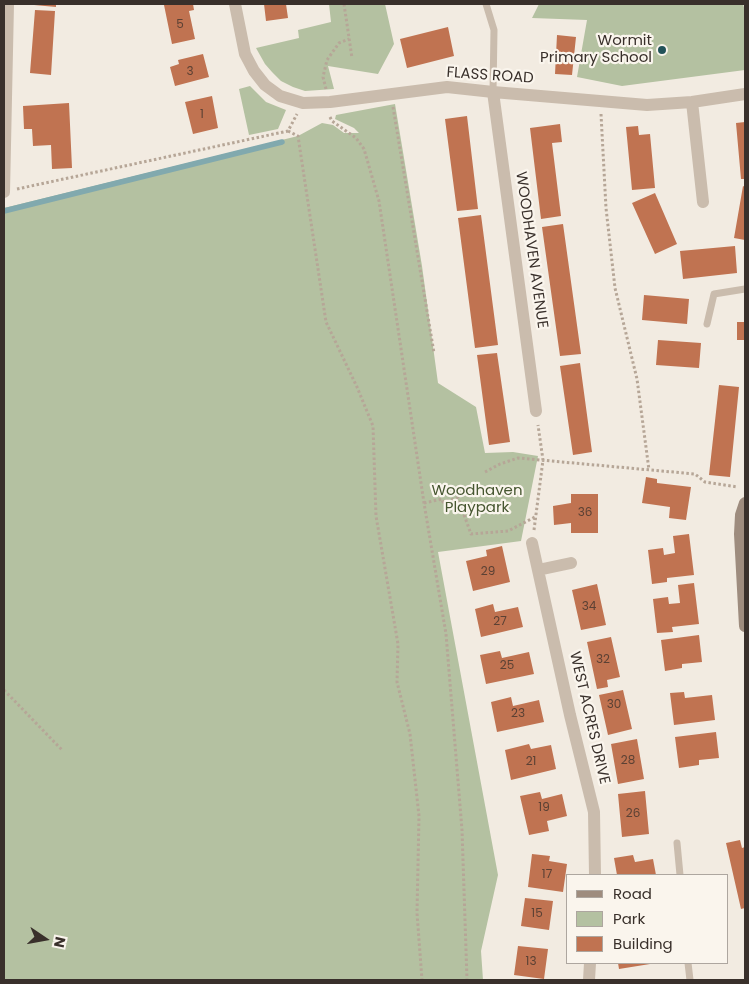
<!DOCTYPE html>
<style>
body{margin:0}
#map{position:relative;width:749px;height:984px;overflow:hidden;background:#f2ebe1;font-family:Poppins,sans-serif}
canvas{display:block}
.frame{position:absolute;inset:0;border:5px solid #39302b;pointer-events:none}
.legend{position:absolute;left:566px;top:874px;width:162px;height:90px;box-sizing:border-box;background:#faf5ed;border:1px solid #ada69f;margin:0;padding:6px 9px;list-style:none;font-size:15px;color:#39302b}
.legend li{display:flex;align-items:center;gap:10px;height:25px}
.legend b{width:25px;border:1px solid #ada69f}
.north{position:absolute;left:20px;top:914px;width:50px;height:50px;-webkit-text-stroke:4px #faf5ed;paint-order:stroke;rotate:102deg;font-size:14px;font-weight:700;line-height:20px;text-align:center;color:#39302b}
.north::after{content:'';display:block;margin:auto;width:18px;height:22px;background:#39302b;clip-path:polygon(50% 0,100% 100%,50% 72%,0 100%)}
</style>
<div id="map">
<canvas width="749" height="984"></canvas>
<div class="frame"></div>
<ul class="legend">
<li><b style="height:6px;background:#9e8c7e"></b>Road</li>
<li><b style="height:14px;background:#b4c1a1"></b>Park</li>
<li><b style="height:14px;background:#c07351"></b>Building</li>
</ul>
<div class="north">N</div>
</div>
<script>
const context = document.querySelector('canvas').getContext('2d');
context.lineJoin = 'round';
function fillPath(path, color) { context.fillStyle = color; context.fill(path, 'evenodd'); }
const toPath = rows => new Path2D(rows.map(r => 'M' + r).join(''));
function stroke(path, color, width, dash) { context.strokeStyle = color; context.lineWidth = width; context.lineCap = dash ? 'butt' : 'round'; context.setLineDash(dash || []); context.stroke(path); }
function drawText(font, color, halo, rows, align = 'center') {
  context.font = font + ' Poppins,sans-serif'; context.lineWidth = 4.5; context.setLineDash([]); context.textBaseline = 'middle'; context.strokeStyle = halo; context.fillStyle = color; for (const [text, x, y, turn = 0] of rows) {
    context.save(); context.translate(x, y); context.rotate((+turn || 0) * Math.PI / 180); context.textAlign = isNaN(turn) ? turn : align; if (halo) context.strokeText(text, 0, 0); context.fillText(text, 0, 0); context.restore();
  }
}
fillPath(toPath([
 [329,4,385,4,394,44,378,74,328,66,334,89,305,91,293,87,281,81,272,72,265,64,256,48,299,38,298,30,331,22],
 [539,4,743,4,745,11,745,70,622,86,577,77,587,20,532,18],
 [250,86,266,102,286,110,278,129,249,135,239,89],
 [395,104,422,266,438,383,476,407,485,453,513,452,538,456,521,541,438,552,498,875,481,951,483,980,4,980,4,208,298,136,322,123,333,125,344,133,359,133,354,128,335,119,336,115]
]), '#b4c1a1');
stroke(toPath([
 [4,211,282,142]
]), '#81a9ae', 5.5);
fillPath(toPath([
 [34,4,56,4,56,7,34,5],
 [169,4,193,4,194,10,189,11,195,39,172,44,164,5],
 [264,4,286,4,288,18,266,21],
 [35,10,55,11,51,75,30,73],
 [448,27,454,56,407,68,400,39],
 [557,35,576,37,572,75,555,74],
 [203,54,209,77,175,86,170,67,179,64,178,60],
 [212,96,218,128,193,134,185,102],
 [69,103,72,168,52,169,51,145,33,146,32,129,24,129,23,106],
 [467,116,478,209,457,211,445,119],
 [745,122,745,179,741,179,736,123],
 [560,124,562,142,552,143,561,216,541,219,530,128],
 [638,126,639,135,650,134,655,188,632,190,626,127],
 [743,186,745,187,745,240,734,238],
 [655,193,677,244,655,254,632,203],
 [481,215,498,345,475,348,458,218],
 [563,224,581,354,560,356,542,227],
 [735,246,737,273,683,279,680,251],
 [644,295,689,299,687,324,642,320],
 [737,322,745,322,745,340,737,340],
 [658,340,701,343,699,368,656,365],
 [497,353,510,442,489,445,477,355],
 [580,363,592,452,573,455,560,366],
 [719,385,739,387,730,477,709,475],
 [646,477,657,479,657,483,691,487,686,520,669,518,670,507,642,503],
 [571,494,598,494,598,533,571,533,571,523,554,525,553,506,571,503],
 [689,534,694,575,667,578,667,582,652,584,648,550,663,548,664,555,675,553,673,536],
 [502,546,510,582,473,591,466,561,487,556,486,550],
 [694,583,699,624,672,627,673,632,657,633,653,599,668,597,669,604,680,603,678,585],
 [597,584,606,625,581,630,572,590],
 [493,604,495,612,518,607,523,627,481,637,475,609],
 [699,635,702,662,682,664,682,668,665,671,661,640],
 [611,637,620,677,607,680,608,687,597,689,587,642],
 [500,651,502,658,529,652,534,674,486,684,480,655],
 [623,690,632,729,608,735,599,695],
 [684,692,685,698,712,695,715,720,674,725,670,693],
 [511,697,513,706,539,700,544,722,497,732,491,702],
 [716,732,719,758,699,760,699,765,679,768,675,737],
 [637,739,644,779,618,784,611,744],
 [529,744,531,749,551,745,556,769,511,780,505,750],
 [645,791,649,834,622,837,618,794],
 [540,792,542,799,562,794,567,816,547,821,549,831,529,835,520,796],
 [740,840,742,848,745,847,745,908,741,909,726,843],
 [532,854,550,856,549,861,567,864,563,892,528,887],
 [633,855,635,862,653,859,656,875,617,875,614,858],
 [525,898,553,901,549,930,521,926],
 [518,946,548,949,544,979,514,975],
 [618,963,650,963,650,964,619,969]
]), '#c07351');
stroke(toPath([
 [344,4,352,58],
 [326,89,323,77,327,60,339,43,349,39],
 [393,107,434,353],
 [601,114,606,208,615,288,637,379,649,470],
 [330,117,332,121,356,138,364,149,379,201,424,503,446,634,462,830,467,980],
 [288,131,298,136,326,322,357,387,373,426,376,516,398,644,397,682,410,734,419,816,417,913,422,980],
 [17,189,288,131,297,114],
 [485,472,500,464,518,458,695,474,705,482,738,487],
 [424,503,442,499,443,502,458,498,471,534,508,531,535,517],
 [534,530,543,460,538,425],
 [4,690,63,751]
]), '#b6a697', 3, [2.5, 2.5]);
stroke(toPath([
 [486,4,494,30,493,92],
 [707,324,714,294,745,289],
 [677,843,680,875],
 [688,963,690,980]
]), '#cabcad', 7);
stroke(toPath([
 [235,4,245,54,254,71,265,85,280,96,303,103,330,102,447,87,493,92,647,105,692,102,745,94],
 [493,92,536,411],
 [692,102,703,202],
 [4,192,8,4],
 [532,543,570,715,594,812,595,875],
 [538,570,571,563],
 [589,980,590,963]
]), '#cabcad', 12);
stroke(toPath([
 [745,503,741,515,740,534,745,626]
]), '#9e8c7e', 12);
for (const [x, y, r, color] of [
 [662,50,5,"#225259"]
]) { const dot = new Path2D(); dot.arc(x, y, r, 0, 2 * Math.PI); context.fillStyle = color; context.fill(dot); stroke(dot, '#faf5ed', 2); }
drawText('12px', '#5b4134', null, [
 ["5",180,25],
 ["3",190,72],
 ["1",202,115],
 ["36",585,513],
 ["29",488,572],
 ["34",589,607],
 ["27",500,622],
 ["32",603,660],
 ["25",507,666],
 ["30",614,705],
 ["23",518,714],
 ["28",628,761],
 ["21",531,762],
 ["19",544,808],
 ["26",633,814],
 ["17",547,875],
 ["15",537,914],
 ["13",531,962]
]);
drawText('15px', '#39302b', '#faf5ed', [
 ["Wormit",652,41],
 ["Primary School",652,58]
], 'right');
drawText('15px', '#39302b', '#faf5ed', [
 ["FLASS ROAD",490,76,4],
 ["WOODHAVEN AVENUE",531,250,82],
 ["WEST ACRES DRIVE",589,718,77]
]);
drawText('15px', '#465630', '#faf5ed', [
 ["Woodhaven",477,491],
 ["Playpark",477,508]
]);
</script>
